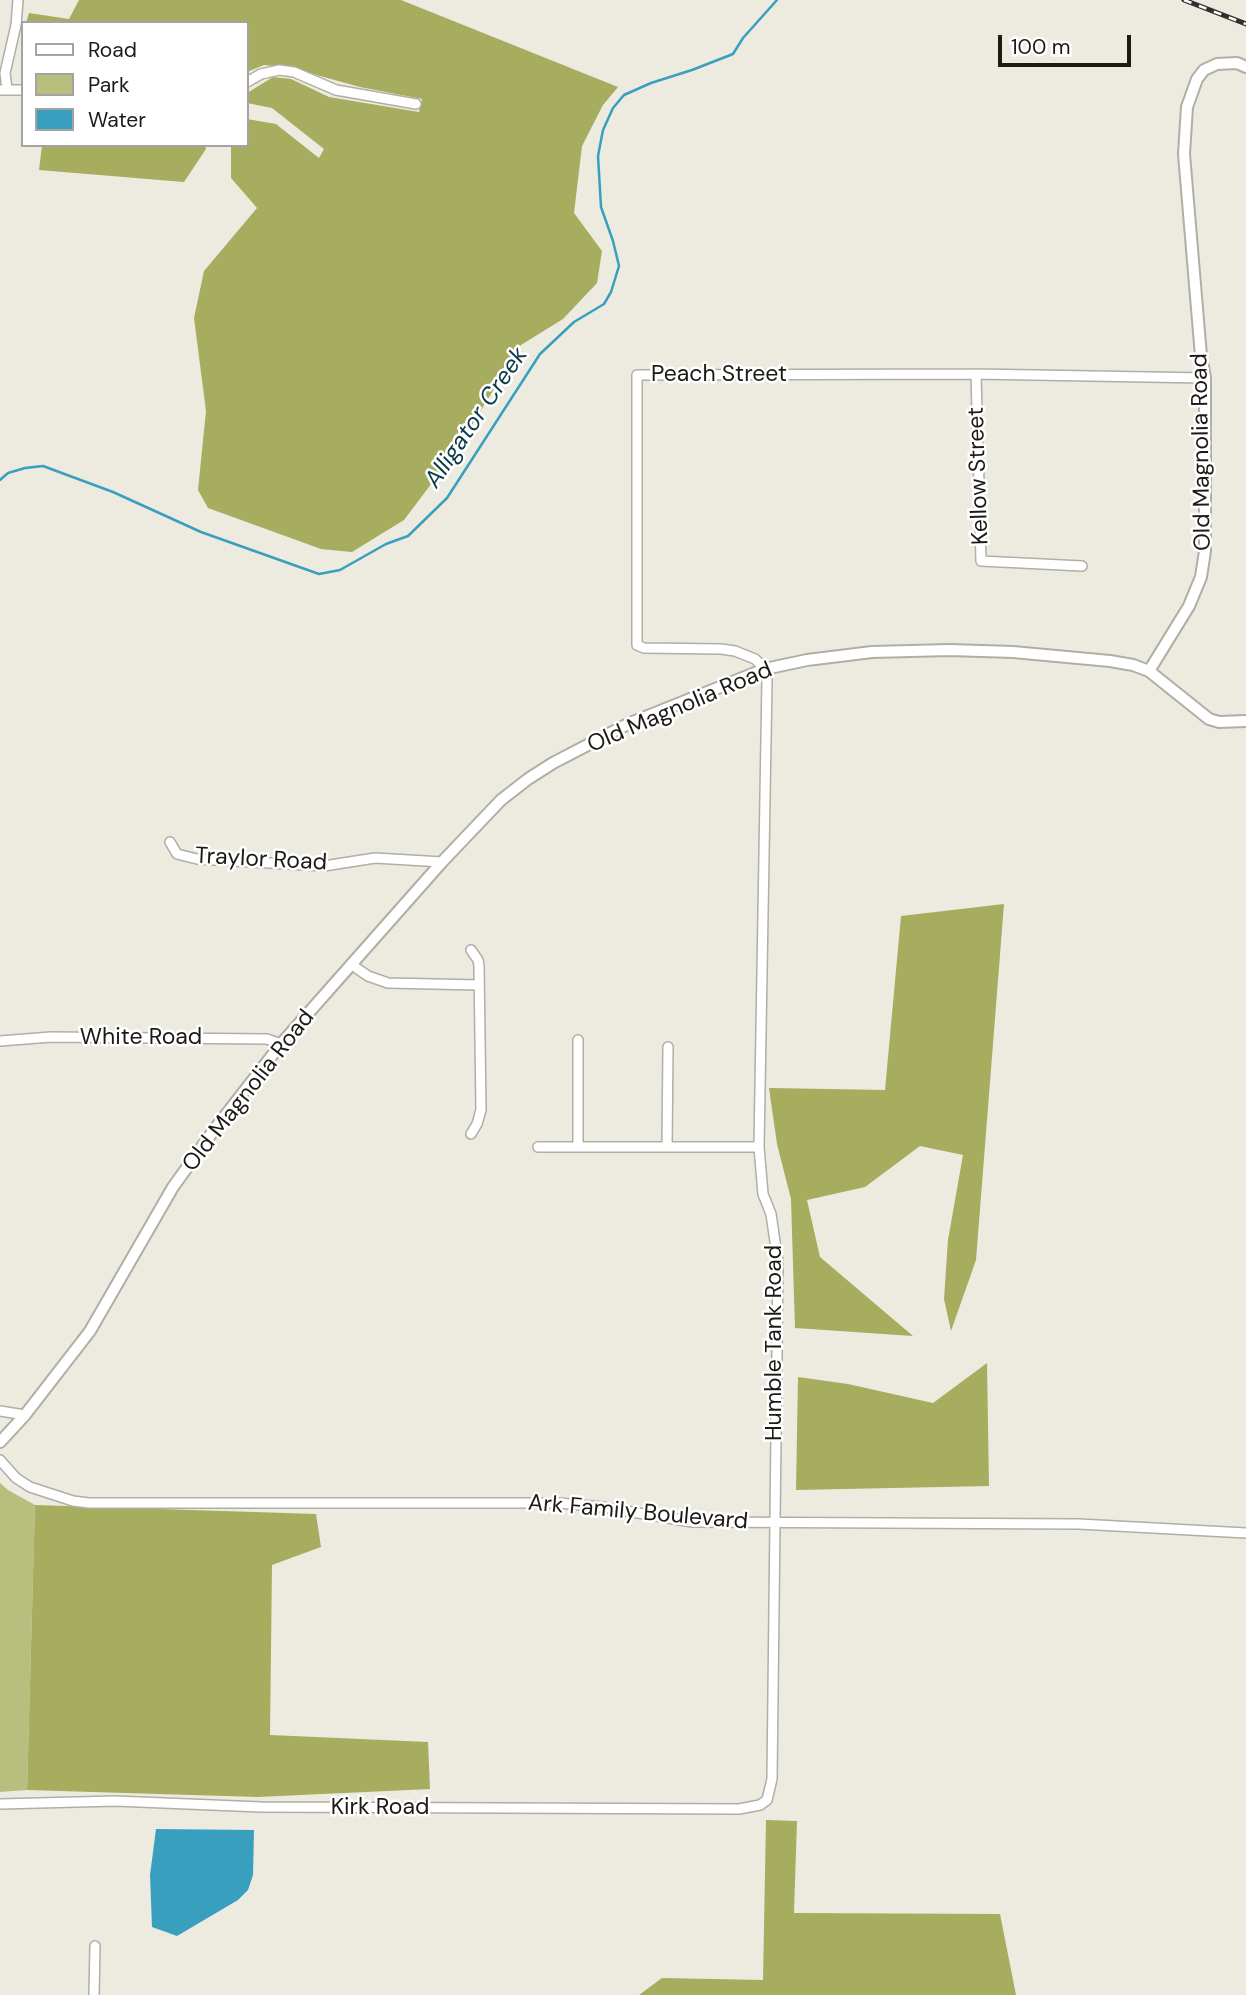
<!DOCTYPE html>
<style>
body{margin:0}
#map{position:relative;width:1246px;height:1995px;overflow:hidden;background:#edeae0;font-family:"DM Sans",sans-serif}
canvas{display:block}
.legend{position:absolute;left:21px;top:21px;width:228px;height:126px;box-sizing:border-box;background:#fff;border:2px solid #a4a3a2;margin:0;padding:9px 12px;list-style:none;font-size:21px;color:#1b1a17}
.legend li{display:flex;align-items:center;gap:14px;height:35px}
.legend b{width:35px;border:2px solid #a4a3a2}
.scale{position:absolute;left:998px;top:35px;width:133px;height:32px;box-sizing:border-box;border:4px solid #1b1a17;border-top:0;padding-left:9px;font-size:21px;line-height:24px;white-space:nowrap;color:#1b1a17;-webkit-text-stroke:5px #fff;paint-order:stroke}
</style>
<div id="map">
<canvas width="1246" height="1995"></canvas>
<ul class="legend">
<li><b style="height:9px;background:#fff"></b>Road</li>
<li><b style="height:19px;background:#b8bf7e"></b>Park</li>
<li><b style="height:19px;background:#399fbf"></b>Water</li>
</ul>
<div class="scale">100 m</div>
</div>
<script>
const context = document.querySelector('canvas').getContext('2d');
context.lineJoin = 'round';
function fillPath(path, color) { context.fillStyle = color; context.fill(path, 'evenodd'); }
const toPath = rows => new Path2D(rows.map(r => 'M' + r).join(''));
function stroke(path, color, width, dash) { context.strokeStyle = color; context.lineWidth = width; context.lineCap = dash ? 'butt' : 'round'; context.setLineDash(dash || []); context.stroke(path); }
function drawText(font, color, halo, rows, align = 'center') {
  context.font = font + ' "DM Sans",sans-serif'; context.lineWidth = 5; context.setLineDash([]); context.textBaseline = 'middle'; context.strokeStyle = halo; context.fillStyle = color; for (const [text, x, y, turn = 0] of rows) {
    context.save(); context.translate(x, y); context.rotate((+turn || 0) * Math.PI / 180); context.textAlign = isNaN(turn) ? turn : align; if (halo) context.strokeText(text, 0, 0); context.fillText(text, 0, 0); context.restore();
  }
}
fillPath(toPath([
 [0,1483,8,1490,35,1505,27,1790,0,1792]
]), '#b8bf7e');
fillPath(toPath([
 [79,0,401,0,618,87,603,105,582,146,574,213,602,251,597,283,563,319,521,345,456,451,404,520,352,552,321,549,208,508,198,490,206,411,194,318,204,271,257,208,231,178,231,145,247,145,247,119,276,124,319,158,324,149,272,108,247,103,247,93,273,77,291,79,329,97,419,112,422,99,360,87,291,68,264,65,247,72,247,23,26,23,29,13,69,19],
 [42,145,205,145,206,149,184,182,39,170],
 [1004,904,976,1260,951,1331,944,1299,948,1240,963,1155,920,1146,865,1187,807,1200,820,1257,913,1336,795,1328,791,1199,777,1144,769,1088,885,1090,901,916],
 [987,1363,989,1486,796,1490,798,1377,848,1384,933,1403],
 [35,1505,316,1514,321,1547,272,1565,270,1735,428,1742,430,1789,258,1797,27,1790],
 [766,1820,797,1821,794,1913,1000,1914,1016,1995,639,1995,662,1978,763,1980]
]), '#a6ad5e');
fillPath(toPath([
 [156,1829,254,1830,253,1875,248,1890,238,1900,177,1936,152,1927,150,1875]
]), '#399fbf');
stroke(toPath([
 [0,480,8,473,25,468,43,466,113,492,201,532,319,574,340,570,386,544,408,536,447,498,540,354,574,322,604,304,611,292,619,266,613,241,601,207,598,156,603,130,613,108,624,95,651,83,692,70,733,54,743,38,777,0]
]), '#399fbf', 2.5);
const minor = toPath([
 [247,82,261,74,279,70,294,72,336,90,416,104],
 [7,89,5,73,16,25,18,0],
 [0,90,23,90],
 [976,374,981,561,1082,566],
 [170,842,177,854,197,859,324,866,375,858,442,862],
 [471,950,478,960,479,966,481,1110,477,1124,471,1134],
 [352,965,368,976,388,983,479,985],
 [0,1041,51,1037,267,1039,281,1044],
 [667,1146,668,1047],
 [538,1147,759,1147],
 [578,1147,578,1040],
 [0,1411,25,1415],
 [0,1460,16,1478,30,1487,73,1501,89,1503,559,1503,602,1507,692,1522,1079,1524,1246,1533],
 [0,1804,115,1801,261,1807,739,1809,760,1805,767,1800,772,1779,778,1262,771,1214,763,1194,759,1147,767,680,765,669,755,659,735,651,721,649,644,648,637,645,637,375,976,374,1205,378],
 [94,1995,95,1946]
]);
const tertiary = toPath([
 [1149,671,1209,719,1219,722,1246,721],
 [0,1442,25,1415,90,1331,173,1187,214,1130,281,1044,442,862,501,800,528,779,553,763,628,724,765,669,807,660,872,652,950,650,1013,652,1110,661,1133,665,1149,671,1189,606,1201,577,1205,551,1205,378,1201,356,1184,154,1187,107,1197,79,1204,70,1217,64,1237,63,1246,67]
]);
stroke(minor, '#b0aea5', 12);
stroke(tertiary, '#b0aea5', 14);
stroke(minor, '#fff', 9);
stroke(tertiary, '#fff', 10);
const rail = toPath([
 [1184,0,1246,24]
]);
stroke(rail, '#312f2c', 5);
stroke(rail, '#fff', 2.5, [8]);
drawText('23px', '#1b1a17', '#fff', [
 ["Peach Street",719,375],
 ["Old Magnolia Road",1202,452,-91],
 ["Kellow Street",979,476,-92],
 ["Old Magnolia Road",680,708,-23],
 ["Traylor Road",261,860,3],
 ["White Road",141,1038],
 ["Old Magnolia Road",249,1091,-52],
 ["Humble Tank Road",775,1343,-90],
 ["Ark Family Boulevard",638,1513,5],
 ["Kirk Road",380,1808]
]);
drawText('italic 24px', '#0c3a48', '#fff', [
 ["Alligator Creek",477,418,-56]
]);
</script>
